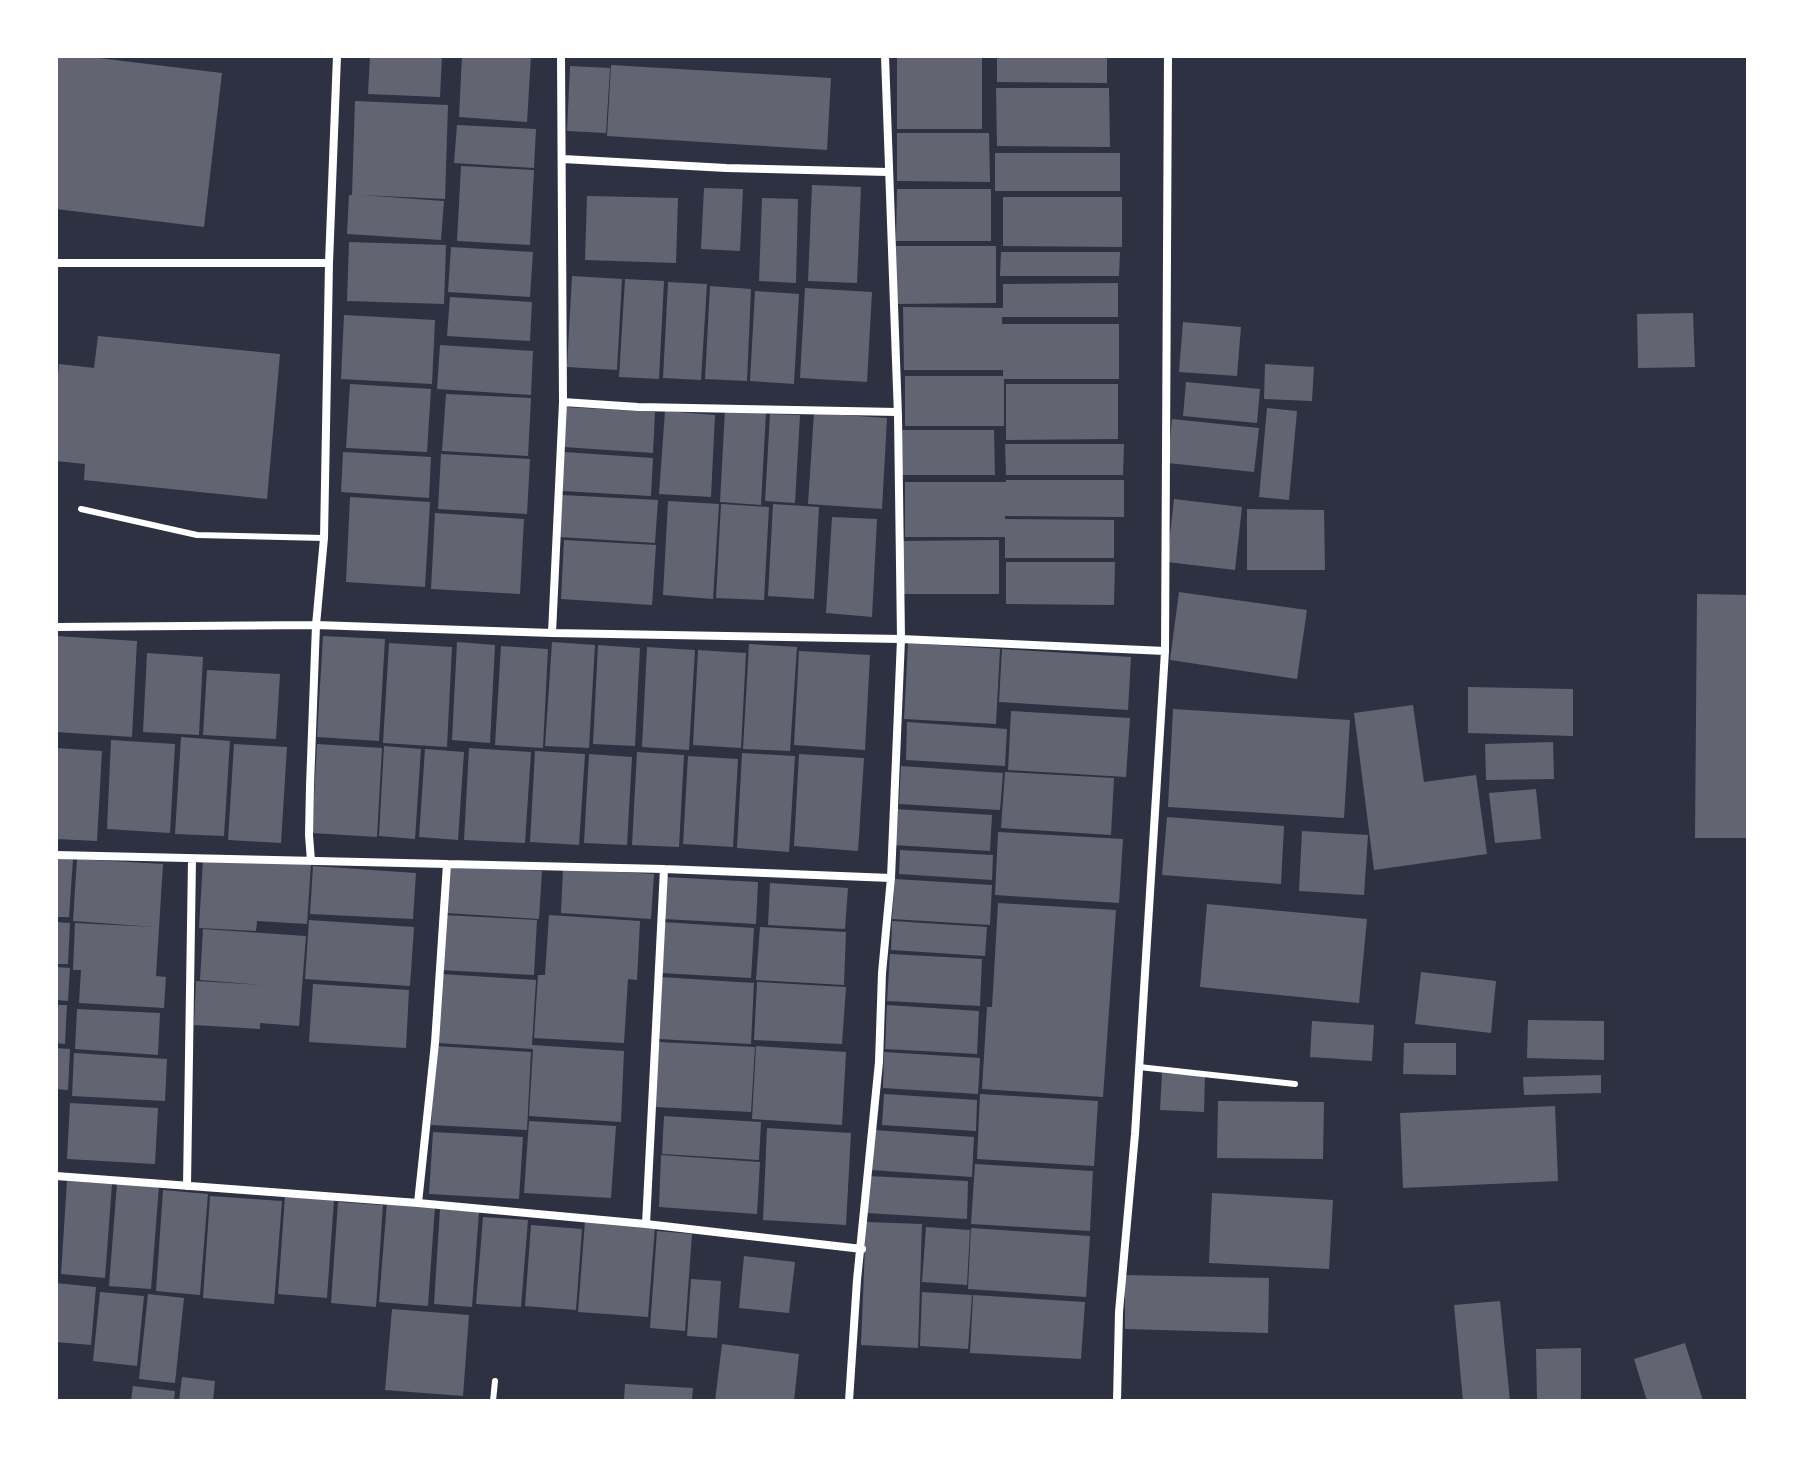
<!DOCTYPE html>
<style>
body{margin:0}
#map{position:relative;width:1804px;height:1457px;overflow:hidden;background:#2d3142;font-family:Ubuntu,sans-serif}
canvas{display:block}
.frame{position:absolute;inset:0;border:58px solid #fff;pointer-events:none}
</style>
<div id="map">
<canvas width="1804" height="1457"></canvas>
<div class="frame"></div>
</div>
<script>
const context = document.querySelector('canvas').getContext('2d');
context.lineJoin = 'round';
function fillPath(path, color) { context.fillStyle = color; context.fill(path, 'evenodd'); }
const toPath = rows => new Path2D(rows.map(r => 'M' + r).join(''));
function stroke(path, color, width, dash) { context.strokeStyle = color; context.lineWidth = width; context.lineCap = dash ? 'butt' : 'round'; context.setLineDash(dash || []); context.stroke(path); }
fillPath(toPath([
 [56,56,82,56,222,73,204,227,56,209],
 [370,56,442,56,440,97,368,94],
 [462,56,531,56,527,122,459,117],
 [897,56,982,56,982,129,897,129],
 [997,56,1107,56,1107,83,997,82],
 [611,65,831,78,827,150,607,136],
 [570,66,610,68,606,133,567,131],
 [996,88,1109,88,1110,147,997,146],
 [355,101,448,105,445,199,360,195,444,201,441,240,347,234,349,195,352,195],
 [457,125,536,129,534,168,454,163],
 [897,133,989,133,990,182,897,181],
 [995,153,1120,153,1120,191,995,191],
 [461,166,534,170,530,245,457,241],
 [812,185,861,187,857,283,808,281],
 [704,188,743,189,740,251,701,249],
 [897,189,991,189,991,241,896,241],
 [587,196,678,198,676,263,585,260],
 [1003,197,1122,197,1122,247,1003,246],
 [762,198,798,199,796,283,759,281],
 [349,242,446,245,444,304,347,301],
 [895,246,996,246,996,303,896,304],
 [451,247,533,252,530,297,448,292],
 [1001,252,1120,252,1119,276,1000,276],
 [572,276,622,279,617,370,567,367],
 [625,279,664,281,659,379,619,377],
 [668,282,707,284,701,380,663,378],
 [1118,283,1118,317,1002,317,1002,324,1119,324,1119,379,1004,379,1004,426,905,426,905,376,1003,376,1003,370,904,370,903,307,1003,308,1003,284],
 [710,286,751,289,747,381,705,379],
 [805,288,872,292,867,382,800,378],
 [755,291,799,294,794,384,750,381],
 [450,297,532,302,530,341,447,336],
 [1693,313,1695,367,1638,368,1637,314],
 [344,315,435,320,432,384,341,379],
 [1183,322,1241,327,1237,376,1179,372],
 [98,336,280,354,267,499,84,480,85,464,56,461,56,398,59,364,94,368],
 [440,345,533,351,531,395,437,389],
 [1265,364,1314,367,1312,401,1264,399],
 [1186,382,1260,389,1257,423,1183,416],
 [350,384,431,389,427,452,346,448],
 [1006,384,1118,384,1118,439,1006,440],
 [446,394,531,398,528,456,442,451],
 [565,407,655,412,653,453,563,447],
 [1267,408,1297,411,1289,500,1259,497],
 [725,409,766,412,761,505,720,502],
 [665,411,715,415,711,497,659,494],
 [814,413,887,418,882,509,808,504],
 [770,414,800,415,795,503,765,501],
 [1172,419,1259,428,1254,472,1168,463],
 [900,430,994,430,995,475,900,475],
 [1005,444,1124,444,1123,475,1006,475],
 [343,452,431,457,429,498,341,492],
 [564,452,653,458,651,496,562,491],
 [441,454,530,459,527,514,438,509],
 [1006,480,1124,480,1124,517,1005,516,1005,519,1114,520,1114,558,1005,558,1005,537,905,537,905,482,1006,482],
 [562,495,658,500,655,543,560,537],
 [350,497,430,502,425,587,346,582],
 [1174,499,1242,507,1235,570,1167,562],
 [668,501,719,504,713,599,663,595],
 [721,504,769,507,764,600,716,598],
 [773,504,819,507,814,599,768,596],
 [1247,509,1324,510,1325,570,1247,570],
 [435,513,524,519,520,594,431,589],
 [832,517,877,519,872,617,826,613],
 [564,540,656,545,652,605,561,599],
 [999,540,999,594,903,594,903,541],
 [1006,562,1115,562,1114,605,1006,604],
 [1179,592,1307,610,1297,679,1170,660],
 [1697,594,1748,595,1748,838,1695,838],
 [56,636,137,641,132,737,56,732],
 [323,636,385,639,379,741,317,737],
 [457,642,495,645,490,743,452,740],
 [552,642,595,645,589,748,545,746],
 [389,643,452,647,447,747,383,743],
 [908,643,1000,649,996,724,904,719],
 [749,644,797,647,790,751,743,749],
 [598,645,640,648,635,746,593,744],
 [501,646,548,649,543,748,495,745],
 [647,647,695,650,689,750,642,747],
 [1002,649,1131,657,1128,710,999,702],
 [698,650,746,653,741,748,693,745],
 [799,651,870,655,865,750,794,745],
 [147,653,203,657,199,735,143,732],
 [207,670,280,674,276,739,203,735],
 [1468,687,1573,689,1573,736,1468,733],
 [1413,705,1424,782,1476,775,1487,854,1374,870,1354,713],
 [1173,709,1350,720,1344,818,1168,807],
 [1011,711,1130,718,1126,777,1008,770],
 [907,722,1007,729,1005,766,906,760],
 [181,737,230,741,224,836,175,834],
 [111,740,175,744,170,833,107,829],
 [1553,742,1554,779,1486,780,1485,744],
 [234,744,287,747,281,843,228,840],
 [317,744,382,748,377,837,312,833],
 [384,746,421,749,415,839,379,836],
 [56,748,102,751,97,841,56,839],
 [469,748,531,752,525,843,464,840],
 [425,749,464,752,458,840,419,837],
 [535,751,585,754,579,845,530,842],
 [637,752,684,755,679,847,632,845],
 [742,753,795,756,789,852,737,848],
 [589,754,632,757,627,845,584,843],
 [799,754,864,758,858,851,794,846],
 [688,756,738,759,733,847,683,844],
 [901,766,1003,773,1000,810,899,804],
 [1005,772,1114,778,1111,835,1001,828],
 [1536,789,1541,839,1495,843,1489,793],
 [895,809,992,815,990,851,893,845],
 [1167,817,1284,826,1281,884,1162,875],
 [1302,831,1368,835,1364,895,1299,891],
 [998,832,1123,839,1119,903,995,895],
 [900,850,993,855,992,880,899,874],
 [56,858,73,859,69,917,56,917],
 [77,859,163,864,156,976,166,977,164,1008,79,1003,81,970,73,970,75,923,155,927,73,921],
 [203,859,311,864,307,924,257,921,256,931,199,928],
 [449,865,542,871,539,919,446,913],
 [313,866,416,873,413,919,310,914],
 [563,869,654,874,651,919,561,913],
 [666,877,758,882,756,924,664,919],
 [895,879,992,885,990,925,892,919],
 [770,883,848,888,845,929,768,925],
 [998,903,1116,910,1103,1097,982,1089,987,1007,992,1007],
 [1207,904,1367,919,1359,1003,1200,987],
 [444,915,537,920,534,975,440,970],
 [549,915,640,921,637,980,628,979,624,1043,534,1038,538,975,545,975],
 [309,920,414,927,410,986,305,979],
 [892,921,987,927,985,956,891,950],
 [56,922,70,923,68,964,56,964],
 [663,922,754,928,751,978,660,973],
 [760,927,846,932,844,985,756,980],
 [203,929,306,936,299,1026,260,1023,260,1029,194,1025,196,981,263,985,200,980],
 [890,954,982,959,980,1006,887,1001],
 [56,967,70,968,68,1001,56,1000],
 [1421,972,1496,981,1491,1033,1415,1024],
 [441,974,536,980,532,1045,624,1051,621,1122,529,1116,533,1049,438,1043],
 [661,977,754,983,751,1044,658,1039],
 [757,982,846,987,842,1044,754,1040],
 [313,984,409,990,406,1048,309,1042],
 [56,1005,67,1005,65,1044,56,1043],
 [887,1005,979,1011,977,1054,885,1049],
 [77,1009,160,1013,158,1055,75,1049],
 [1528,1020,1604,1021,1604,1060,1527,1058],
 [1312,1021,1374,1025,1372,1061,1310,1057],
 [659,1042,755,1047,751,1112,655,1107],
 [1404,1043,1456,1043,1456,1075,1403,1074],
 [436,1046,531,1052,527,1130,431,1125],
 [756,1046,846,1052,842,1125,752,1119],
 [56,1048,70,1049,68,1090,56,1089],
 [884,1052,980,1058,978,1094,883,1088],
 [74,1053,167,1059,165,1101,72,1096],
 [1162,1073,1205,1076,1204,1112,1160,1110],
 [1601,1075,1601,1093,1524,1095,1523,1077],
 [884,1094,977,1100,976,1131,882,1125],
 [980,1094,1098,1101,1094,1166,977,1159],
 [1218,1101,1324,1102,1323,1159,1217,1158],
 [70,1103,158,1108,155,1164,67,1159],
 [1555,1106,1558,1181,1403,1188,1400,1113],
 [664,1116,761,1122,759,1160,662,1154],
 [529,1121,616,1126,611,1198,524,1193],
 [767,1128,851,1133,846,1225,763,1220],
 [874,1130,974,1137,972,1177,871,1170],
 [433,1132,523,1137,519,1199,429,1194],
 [661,1155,760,1162,757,1214,659,1207],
 [975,1164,1093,1171,1090,1231,971,1224],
 [868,1176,968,1181,967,1219,866,1213],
 [67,1181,112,1184,105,1278,61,1274],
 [117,1183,159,1186,151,1289,109,1286],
 [163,1190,208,1194,200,1295,156,1291],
 [1212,1193,1333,1200,1329,1269,1209,1263],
 [210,1196,282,1201,274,1304,203,1298],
 [285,1196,334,1200,327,1298,278,1294],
 [338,1202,383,1205,376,1307,331,1303],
 [387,1202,435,1206,428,1306,379,1302],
 [440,1209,479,1212,472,1307,434,1304],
 [483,1217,528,1220,521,1307,476,1304],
 [585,1221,655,1227,648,1317,578,1312],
 [866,1222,922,1224,918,1348,861,1345],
 [531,1225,582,1229,576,1310,525,1306],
 [926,1227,970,1230,967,1285,922,1282],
 [971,1228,1090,1236,1086,1297,968,1289],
 [657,1231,692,1234,685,1331,650,1328],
 [744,1256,795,1262,789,1313,739,1308],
 [1125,1275,1269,1278,1268,1333,1125,1329],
 [691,1279,721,1281,717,1338,687,1336],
 [56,1283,96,1287,91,1345,56,1342],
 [100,1292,144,1296,137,1366,93,1361],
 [922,1292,972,1295,968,1349,920,1346],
 [148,1294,184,1298,175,1383,139,1379],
 [973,1295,1085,1302,1081,1359,970,1353],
 [1500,1301,1510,1401,1463,1401,1454,1305],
 [392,1309,469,1315,463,1396,385,1390],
 [1685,1343,1703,1401,1647,1401,1634,1359],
 [722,1344,799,1354,794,1401,715,1401],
 [1581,1348,1581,1401,1537,1401,1536,1349],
 [182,1377,215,1381,213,1401,179,1401],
 [625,1384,693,1388,692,1401,624,1401],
 [133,1386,175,1391,174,1401,131,1401]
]), '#626471');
stroke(toPath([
 [81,509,197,535,324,538],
 [1139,1067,1295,1084],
 [493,1401,495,1381]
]), '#fff', 6);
stroke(toPath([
 [563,159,726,168,888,172],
 [56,263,329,263],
 [563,402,638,407,897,412],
 [56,627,316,625,552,633,901,639,1165,651],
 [552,633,563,402,561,56],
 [56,855,664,869,891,878],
 [311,861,309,835,310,786,316,625,324,538,329,263,337,56],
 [56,1176,418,1203,646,1224,862,1249],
 [187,1186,192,859],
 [418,1203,435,1043,447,864],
 [646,1224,664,869],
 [849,1401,857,1280,879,1062,882,973,891,878,901,639,898,416,885,56],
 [1117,1401,1119,1312,1135,1134,1165,651,1168,56]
]), '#fff', 8);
</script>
